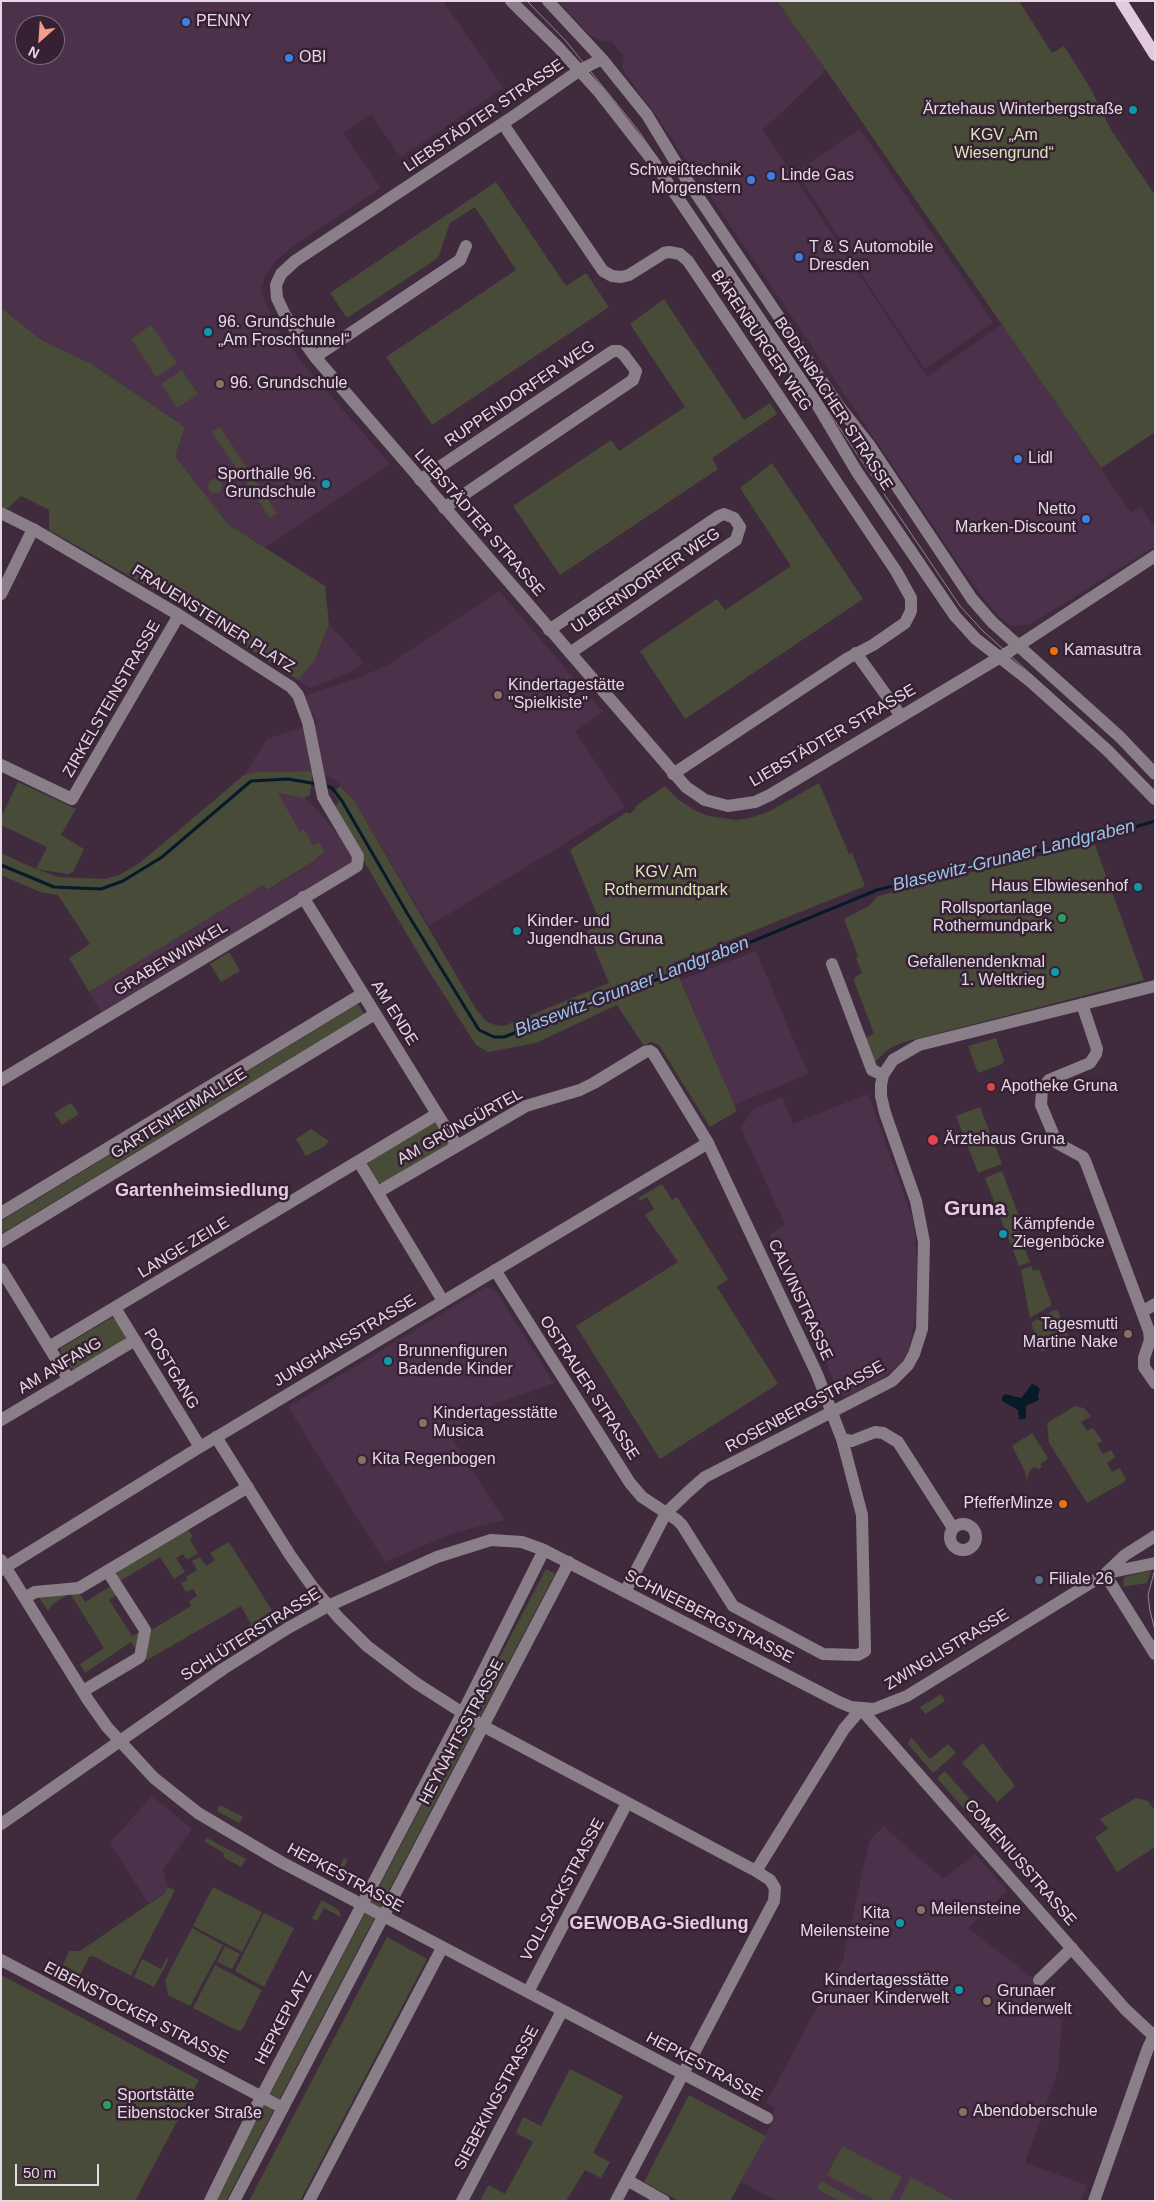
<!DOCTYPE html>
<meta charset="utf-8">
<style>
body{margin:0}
#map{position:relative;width:1156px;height:2202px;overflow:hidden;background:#402b3e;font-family:Arial,sans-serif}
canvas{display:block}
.frame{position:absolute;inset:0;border:2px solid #e6d8e4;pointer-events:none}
.north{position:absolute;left:15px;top:15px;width:50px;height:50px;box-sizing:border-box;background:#362134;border:1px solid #7c6a7a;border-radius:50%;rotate:206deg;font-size:14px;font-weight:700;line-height:20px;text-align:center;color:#e6d8e4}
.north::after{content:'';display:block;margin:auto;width:18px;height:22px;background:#f49d8b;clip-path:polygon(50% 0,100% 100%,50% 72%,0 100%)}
.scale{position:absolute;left:15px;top:2164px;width:84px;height:22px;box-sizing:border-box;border:2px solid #e6d8e4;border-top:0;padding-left:6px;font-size:15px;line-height:18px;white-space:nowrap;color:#e6d8e4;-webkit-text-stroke:4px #362134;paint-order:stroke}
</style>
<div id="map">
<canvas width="1156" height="2202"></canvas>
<div class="frame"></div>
<div class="north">N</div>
<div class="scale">50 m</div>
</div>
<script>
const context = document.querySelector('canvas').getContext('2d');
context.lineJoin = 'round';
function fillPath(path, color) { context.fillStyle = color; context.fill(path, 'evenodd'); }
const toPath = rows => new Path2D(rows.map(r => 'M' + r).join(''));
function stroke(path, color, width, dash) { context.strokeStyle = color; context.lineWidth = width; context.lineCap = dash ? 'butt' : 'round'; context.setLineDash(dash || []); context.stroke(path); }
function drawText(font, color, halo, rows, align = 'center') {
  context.font = font + ' Arial,sans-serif'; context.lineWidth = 5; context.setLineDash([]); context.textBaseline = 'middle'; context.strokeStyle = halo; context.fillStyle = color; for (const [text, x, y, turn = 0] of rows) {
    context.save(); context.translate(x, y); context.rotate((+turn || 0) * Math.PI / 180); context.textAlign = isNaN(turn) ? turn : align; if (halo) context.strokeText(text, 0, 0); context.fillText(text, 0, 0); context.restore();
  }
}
fillPath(toPath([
 [1,1,443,1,503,88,401,157,371,115,343,133,381,188,292,247,276,261,266,274,261,290,274,324,304,365,390,464,265,547,228,524,175,456,185,427,90,363,43,341,1,308],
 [25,25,55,25,55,55,25,55],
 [558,1,777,1,826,70,763,130,927,377,1002,324,1131,513,1141,507,1155,528,1155,546,1031,624,1011,626,998,616,972,583,657,117,625,73,622,67,624,56,611,41,603,41,590,35],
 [860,129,993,322,925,369,869,286,797,172],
 [499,591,603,712,575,731,624,805,623,808,429,926,353,799,334,779,322,775,313,726,317,724,314,713,310,714,304,696,360,677,386,666],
 [329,624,364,663,350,673,309,688,298,680,315,660],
 [303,727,313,771,259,772,244,775,267,739],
 [277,793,304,798,317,810,339,836,352,858,350,863,101,1012,89,992,264,884,268,890,316,861,319,855,318,842,314,845,304,830,300,832],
 [756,951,808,1074,734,1105,681,980],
 [868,1094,914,1223,917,1264,915,1316,911,1341,908,1352,900,1364,880,1380,848,1396,840,1395,770,1235,785,1224,741,1128,753,1109,782,1097,793,1124],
 [486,1287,496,1291,554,1383,487,1407,488,1410,450,1435,504,1520,451,1534,385,1562,288,1407],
 [152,1796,192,1829,163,1870,167,1885,165,1893,148,1903,110,1843],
 [883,1826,943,1879,975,1854,1007,1891,968,1928,1036,1981,1055,2005,1052,2008,1062,2021,1058,2071,1025,2163,1087,2185,1081,2201,777,2201,741,2182,770,2126,775,2108,766,2103,843,1959,869,1842]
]), '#4c314a');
fillPath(toPath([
 [777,1,1019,1,1052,53,1064,46,1091,89,1111,130,1155,195,1155,432,1101,468,826,70],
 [496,182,566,286,586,273,609,307,432,425,386,357,516,270,475,207,450,223,438,258,347,318,330,293],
 [664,299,744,420,770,403,777,414,712,458,718,469,560,575,513,506,611,440,619,451,685,407,630,324],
 [1,308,43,341,90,363,185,427,175,456,228,524,325,586,329,624,315,660,298,680,184,607,49,530,49,510,21,496,7,509,1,507],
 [151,325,177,363,156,377,131,339],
 [182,370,198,394,177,408,161,384],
 [220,427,277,513,270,518,212,432],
 [772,463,863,599,685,719,640,651,717,599,725,610,791,566,740,488],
 '208 486a7 7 0 1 1 14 0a7 7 0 1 1-14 0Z',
 [313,771,310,795,304,798,278,793,300,832,304,829,313,845,319,842,325,852,319,855,316,860,267,890,263,885,89,992,69,958,90,944,58,895,40,892,1,875,1,853,36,869,47,847,1,825,1,817,18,782,76,809,61,835,84,849,73,872,68,874,36,869,58,877,106,879,121,874,141,862,244,775,259,772],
 [819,783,849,854,852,853,865,886,673,963,737,1111,710,1127,659,1045,651,1042,644,1046,617,1005,536,1043,488,1052,476,1045,425,965,361,856,334,807,339,802,333,793,340,786,353,799,476,1009,486,1021,495,1025,504,1026,609,983,587,931,601,924,570,850,627,812,628,814,635,810,636,806,665,786,679,800,694,810,709,816,736,820,750,818,770,811],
 [1095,845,1144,980,901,1043,887,1050,873,1064,863,1039,874,1034,854,981,855,977,862,973,856,958,858,956,844,919,870,905,878,896,1015,861],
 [229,952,240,971,221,982,210,964],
 [358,1004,364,1014,1,1234,1,1221],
 [996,1038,1004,1061,1002,1064,978,1073,968,1046],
 [71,1103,79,1114,62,1125,54,1113],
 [980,1107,1002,1164,978,1173,956,1116],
 [432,1123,436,1123,449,1144,383,1184,378,1182,368,1165,370,1160],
 [311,1129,329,1141,325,1146,306,1156,296,1139],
 [1002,1171,1023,1227,1017,1229,1030,1262,1019,1266,985,1178],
 [662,1184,672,1200,677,1197,728,1279,717,1287,778,1384,660,1459,576,1326,678,1262,645,1215,654,1209,647,1197,640,1201,638,1198],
 [1031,1266,1033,1271,1039,1269,1052,1305,1030,1318,1021,1270],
 [1054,1310,1058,1311,1068,1336,1042,1352,1031,1323],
 [111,1318,116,1320,126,1335,125,1340,75,1370,70,1368,61,1354,61,1348],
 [1075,1406,1084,1408,1091,1416,1081,1422,1087,1431,1093,1428,1102,1441,1097,1444,1103,1454,1111,1450,1115,1457,1107,1463,1112,1472,1120,1468,1126,1479,1124,1482,1087,1503,1049,1443,1047,1423],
 [1032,1433,1047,1456,1047,1460,1040,1464,1042,1467,1039,1469,1034,1467,1029,1471,1027,1481,1025,1471,1012,1446],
 [188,1529,193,1537,190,1540,198,1553,187,1560,183,1554,176,1558,185,1572,174,1579,160,1557,120,1581,116,1576,118,1571],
 [229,1542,276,1617,242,1638,239,1632,251,1624,241,1606,147,1660,145,1657,150,1631,191,1606,189,1601,197,1596,193,1589,186,1592,181,1583,187,1580,186,1577,197,1570,192,1561,200,1557,206,1566,215,1560,210,1553],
 [546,1569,555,1574,226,2201,214,2201],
 [1149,1571,1151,1572,1147,1583,1123,1587,1124,1577],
 [111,1586,116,1595,109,1600,132,1636,138,1633,137,1651,131,1642,85,1673,80,1664,104,1648,70,1593,53,1604,48,1611,36,1593,78,1591,85,1602],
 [941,1694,945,1701,925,1714,920,1707],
 [911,1737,930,1759,948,1744,956,1753,933,1773,908,1744],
 [983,1743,1015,1786,997,1802,962,1763],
 [945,1771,986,1818,978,1825,937,1778],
 [1136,1798,1148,1801,1155,1811,1155,1847,1117,1872,1095,1837,1108,1829,1100,1819],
 [220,1805,243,1817,239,1823,217,1811],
 [207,1838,246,1859,241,1867,223,1857,224,1853,205,1842],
 [344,1858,348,1859,342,1872,359,1880,356,1886,336,1875],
 [167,1887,175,1890,131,1976,93,1956,89,1957,77,1982,67,1977,71,1969,63,1965,69,1951,80,1951,165,1893],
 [213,1887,262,1912,242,1952,193,1926],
 [322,1900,339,1910,341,1917,324,1908,317,1921,312,1918],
 [264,1913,294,1928,264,1987,235,1971],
 [192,1928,223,1945,190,2006,168,1995,165,1980],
 [387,1937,427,1959,300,2201,249,2201],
 [225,1946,240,1954,232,1969,217,1962],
 [167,1958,169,1959,154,1987,134,1977,142,1959,161,1969],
 [215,1965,262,1990,242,2030,238,2031,193,2008],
 [1,1975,199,2080,135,2201,1,2201],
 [570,2069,623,2096,593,2153,610,2162,601,2178,585,2170,566,2201,480,2201,488,2185,505,2194,533,2142,516,2133,523,2117,541,2126],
 [689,2095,766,2136,730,2201,679,2201,644,2182],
 [842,2146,902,2177,889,2201,876,2201,827,2175],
 [911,2177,955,2201,899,2201],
 [821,2181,858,2201,840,2201,817,2189]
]), '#474b37');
fillPath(toPath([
 [1032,1384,1037,1386,1040,1389,1038,1395,1039,1400,1026,1406,1026,1418,1019,1420,1018,1410,1002,1401,1002,1397,1005,1394,1021,1398]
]), '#061a2a');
stroke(toPath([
 [325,786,332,788,342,801,407,913,479,1030,494,1037,504,1037,690,967,877,890,1014,855,1082,843,1155,821],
 [1,865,54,887,101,889,123,881,162,857,251,781,288,779,317,784]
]), '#061a2a', 3);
stroke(toPath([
 [511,1,557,46,599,92,653,161,815,401,857,472,955,616,976,639,1030,681,1107,750,1155,799],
 [548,1,602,59,647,115,681,171,838,405,870,446,972,599,992,622,1120,737,1155,774],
 [602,59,580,70,517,114,295,261,281,274,276,285,277,298,285,315,315,357,686,787,705,800,728,806,755,802,770,795,1007,653,1155,556],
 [503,124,603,271,612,276,621,277,629,275,664,253,669,252,680,254,688,261,896,571,911,598,911,611,905,623,873,645,848,658,673,774],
 [315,357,460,260,466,246],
 [420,480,613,351,619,351,624,355,636,371,633,380,444,508],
 [1,513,33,529,179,615,291,687,298,695,308,722,323,797,358,856,357,866,1,1080],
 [1,594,33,529],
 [549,630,719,516,724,514,734,518,740,527,736,540,570,653],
 [856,653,901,716],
 [1,765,72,799,179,615],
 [303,897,457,1146],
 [832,964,872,1070,883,1075],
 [1082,1004,1097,1049,1096,1054,1090,1063,1049,1080,1042,1090,1041,1105,1057,1143,1083,1157,1086,1163,1149,1331,1150,1340,1144,1358,1144,1367,1155,1383],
 [359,1162,443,1301],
 [378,1192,526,1106,580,1090,594,1083,645,1052,650,1051,653,1053,708,1143,817,1374,842,1439,862,1515,865,1651,858,1655,823,1654,733,1606,682,1525,677,1520,642,1497,630,1483,495,1270],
 [1,1213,362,994],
 [1,1242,375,1014],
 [1,1269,69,1380],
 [115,1308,200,1447],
 [1142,1312,1155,1304],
 [49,1347,437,1114],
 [1,1420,135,1340],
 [216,1437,290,1555,312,1586,338,1617,367,1646,416,1683,483,1726,756,1871,770,1880,775,1888,774,1901,616,2201],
 [842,1439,852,1441,875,1432,883,1433,898,1442,953,1528],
 '950 1537a13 13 0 1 1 26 0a13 13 0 1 1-26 0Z',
 [1,1560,88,1700,107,1727,154,1778,198,1813,281,1862,767,2118],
 [1,1570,200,1447,708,1143],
 [1107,1573,1155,1563],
 [1105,1574,1155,1654],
 [625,1592,666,1513,689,1491,705,1477,892,1381,908,1365,914,1354,922,1329,924,1242,916,1201,885,1113,881,1096,881,1085,883,1075,893,1060,919,1045,1155,986],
 [25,1598,35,1592,79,1588,248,1487],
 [83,1691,140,1657,145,1630,108,1572],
 [861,1709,1125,2009,1155,2037],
 [1,1824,223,1669,288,1628,328,1606,437,1557,491,1540,522,1542,544,1550,839,1702,851,1707,874,1709,907,1696,1105,1574,1125,1555,1155,1536],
 [756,1871,844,1729,861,1709],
 [1,1960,283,2108],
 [1039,1980,1072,1948],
 [528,1992,627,1803],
 [627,2180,664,2201],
 [210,2201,254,2111,462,1714,544,1550],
 [234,2201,569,1562],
 [309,2201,442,1948],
 [462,2201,562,2011],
 [1094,2201,1148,2048,1155,2033]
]), '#8a7f88', 12);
stroke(toPath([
 [1121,1,1155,55]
]), '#e2cade', 12);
stroke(toPath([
 [527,1,565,40,638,130,960,606,983,631,1086,724,1155,791],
 [1155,1569,1148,1595,1150,1611,1155,1630]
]), '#958393', 1);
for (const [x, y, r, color] of [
 [186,22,5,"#3f7fe0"],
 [289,58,5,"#3f7fe0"],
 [1133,110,5,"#0f9aa8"],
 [771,176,5,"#3f7fe0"],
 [751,180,5,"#3f7fe0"],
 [799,257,5,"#3f7fe0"],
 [208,332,5,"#0f9aa8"],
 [220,384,5,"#8d6e63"],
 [1018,459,5,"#3f7fe0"],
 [326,484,5,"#0f9aa8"],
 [1086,519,5,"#3f7fe0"],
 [1054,651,5,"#e8710a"],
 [498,695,5,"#8d6e63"],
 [1138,887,5,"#0f9aa8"],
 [1062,918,5,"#2e9e5b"],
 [517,931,5,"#0f9aa8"],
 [1055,972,5,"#0f9aa8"],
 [991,1087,5,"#e0444e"],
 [933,1140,6,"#e0444e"],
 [1003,1234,5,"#0f9aa8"],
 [1128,1334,5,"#8d6e63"],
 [388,1361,5,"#0f9aa8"],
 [423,1423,5,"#8d6e63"],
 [362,1460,5,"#8d6e63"],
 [1063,1504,5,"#e8710a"],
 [1039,1580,5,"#5c6f8a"],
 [921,1910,5,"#8d6e63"],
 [900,1923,5,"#0f9aa8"],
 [959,1990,5,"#0f9aa8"],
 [987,2001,5,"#8d6e63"],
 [107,2105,5,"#2e9e5b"],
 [963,2112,5,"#8d6e63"]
]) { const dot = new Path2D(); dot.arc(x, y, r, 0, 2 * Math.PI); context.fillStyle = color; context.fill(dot); stroke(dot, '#362134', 2); }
drawText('16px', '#e6d8e4', '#362134', [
 ["PENNY",196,22],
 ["OBI",299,58],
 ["Ärztehaus Winterbergstraße",1123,110,"right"],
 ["Schweißtechnik",741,171,"right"],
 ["Morgenstern",741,189,"right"],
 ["Linde Gas",781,176],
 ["T & S Automobile",809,248],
 ["Dresden",809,266],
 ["96. Grundschule",218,323],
 ["„Am Froschtunnel“",218,341],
 ["96. Grundschule",230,384],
 ["Lidl",1028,459],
 ["Sporthalle 96.",316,475,"right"],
 ["Grundschule",316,493,"right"],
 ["Netto",1076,510,"right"],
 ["Marken-Discount",1076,528,"right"],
 ["Kamasutra",1064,651],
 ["Kindertagestätte",508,686],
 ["\"Spielkiste\"",508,704],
 ["Haus Elbwiesenhof",1128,887,"right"],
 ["Rollsportanlage",1052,909,"right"],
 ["Rothermundpark",1052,927,"right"],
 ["Kinder- und",527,922],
 ["Jugendhaus Gruna",527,940],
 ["Gefallenendenkmal",1045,963,"right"],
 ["1. Weltkrieg",1045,981,"right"],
 ["Apotheke Gruna",1001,1087],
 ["Ärztehaus Gruna",944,1140],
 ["Kämpfende",1013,1225],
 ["Ziegenböcke",1013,1243],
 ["Tagesmutti",1118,1325,"right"],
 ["Martine Nake",1118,1343,"right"],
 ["Brunnenfiguren",398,1352],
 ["Badende Kinder",398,1370],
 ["Kindertagesstätte",433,1414],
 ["Musica",433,1432],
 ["Kita Regenbogen",372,1460],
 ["PfefferMinze",1053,1504,"right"],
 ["Filiale 26",1049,1580],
 ["Meilensteine",931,1910],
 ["Kita",890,1914,"right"],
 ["Meilensteine",890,1932,"right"],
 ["Kindertagesstätte",949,1981,"right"],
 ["Grunaer Kinderwelt",949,1999,"right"],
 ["Grunaer",997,1992],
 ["Kinderwelt",997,2010],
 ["Sportstätte",117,2096],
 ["Eibenstocker Straße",117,2114],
 ["Abendoberschule",973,2112]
], 'left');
drawText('16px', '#e6d8e4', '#362134', [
 ["LIEBSTÄDTER STRASSE",484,116,-34],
 ["BÄRENBURGER WEG",761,341,56],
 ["RUPPENDORFER WEG",520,394,-34],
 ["BODENBACHER STRASSE",833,404,57],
 ["LIEBSTÄDTER STRASSE",479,523,49],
 ["ULBERNDORFER WEG",646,581,-34],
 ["FRAUENSTEINER PLATZ",213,619,32],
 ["ZIRKELSTEINSTRASSE",112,699,-60],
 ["LIEBSTÄDTER STRASSE",833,736,-30],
 ["GRABENWINKEL",171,959,-31],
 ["AM ENDE",394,1013,58],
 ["GARTENHEIMALLEE",179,1114,-32],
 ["AM GRÜNGÜRTEL",460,1127,-29],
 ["LANGE ZEILE",184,1248,-31],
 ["CALVINSTRASSE",800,1300,65],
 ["JUNGHANSSTRASSE",345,1341,-31],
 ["AM ANFANG",60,1366,-31],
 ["POSTGANG",171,1369,59],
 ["OSTRAUER STRASSE",589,1388,57],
 ["ROSENBERGSTRASSE",805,1407,-28],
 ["SCHNEEBERGSTRASSE",709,1617,27],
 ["SCHLÜTERSTRASSE",251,1635,-32],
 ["ZWINGLISTRASSE",947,1650,-31],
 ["HEYNAHTSSTRASSE",462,1732,-62],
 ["COMENIUSSTRASSE",1020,1863,49],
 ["HEPKESTRASSE",345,1878,28],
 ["VOLLSACKSTRASSE",563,1890,-62],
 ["EIBENSTOCKER STRASSE",136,2013,27],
 ["HEPKEPLATZ",284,2018,-62],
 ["HEPKESTRASSE",704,2067,28],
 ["SIEBEKINGSTRASSE",497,2098,-62]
]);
drawText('16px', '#dbe7b2', '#362134', [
 ["KGV „Am",1004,136],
 ["Wiesengrund“",1004,154],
 ["KGV Am",666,873],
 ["Rothermundtpark",666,891]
]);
drawText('italic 18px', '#98c4ea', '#362134', [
 ["Blasewitz‐Grunaer Landgraben",1014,856,-14],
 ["Blasewitz‐Grunaer Landgraben",632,987,-21]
]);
drawText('bold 18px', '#e7cbe3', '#362134', [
 ["Gartenheimsiedlung",202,1191],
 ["GEWOBAG-Siedlung",659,1924]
]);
drawText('bold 21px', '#e7cbe3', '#362134', [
 ["Gruna",975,1209]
]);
</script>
